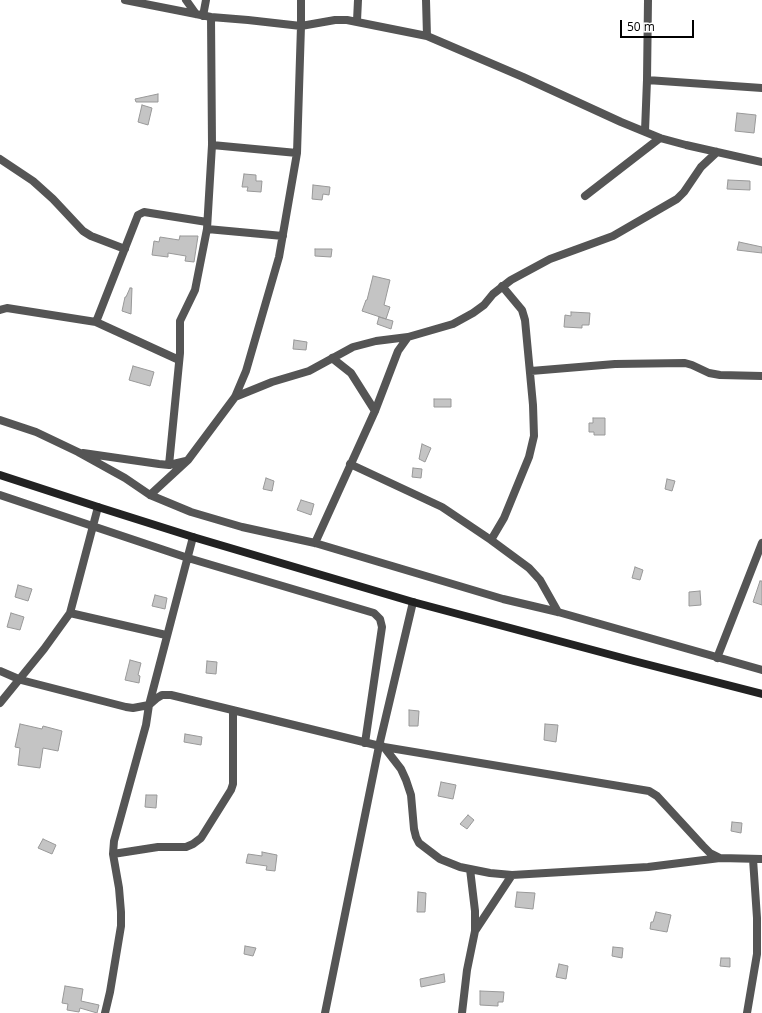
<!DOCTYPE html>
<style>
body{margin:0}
#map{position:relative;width:762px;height:1013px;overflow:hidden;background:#fff;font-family:"Open Sans",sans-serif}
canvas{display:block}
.scale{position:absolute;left:620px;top:20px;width:74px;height:18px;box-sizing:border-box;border:2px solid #000;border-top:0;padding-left:5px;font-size:12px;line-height:14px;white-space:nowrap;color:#000;-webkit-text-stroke:3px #fff;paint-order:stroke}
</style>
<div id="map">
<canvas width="762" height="1013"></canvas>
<div class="scale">50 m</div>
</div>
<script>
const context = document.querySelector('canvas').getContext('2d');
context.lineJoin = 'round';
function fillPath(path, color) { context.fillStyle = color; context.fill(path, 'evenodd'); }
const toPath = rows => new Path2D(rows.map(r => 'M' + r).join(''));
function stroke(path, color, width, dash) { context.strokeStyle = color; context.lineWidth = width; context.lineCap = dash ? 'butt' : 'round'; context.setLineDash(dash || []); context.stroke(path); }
const building = toPath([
 [158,94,158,102,136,102,135,99,158,94],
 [142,105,152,108,148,125,138,122,142,105],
 [737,113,756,115,754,133,735,131,737,113],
 [244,174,256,175,256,181,262,181,261,192,247,191,248,187,242,187,244,174],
 [728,180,750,181,750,190,727,189,728,180],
 [313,185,330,187,329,195,323,194,322,200,312,199,313,185],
 [180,236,198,236,194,262,185,261,186,256,168,253,168,257,152,255,154,241,159,242,160,237,179,240,180,236],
 [739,242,762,247,762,253,737,250,739,242],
 [315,249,332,249,331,257,315,256,315,249],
 [373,276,390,280,384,305,390,307,386,319,362,311,366,300,367,300,373,276],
 [130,288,132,288,131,314,122,311,125,297,126,297,130,288],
 [571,312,590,313,589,325,582,325,582,328,564,327,565,315,571,316,571,312],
 [379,317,393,321,391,329,377,324,379,317],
 [294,340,307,342,306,350,293,349,294,340],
 [133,366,154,372,150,386,129,380,133,366],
 [434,399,451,399,451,407,434,407,434,399],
 [593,418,605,418,605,435,594,435,594,432,589,432,589,423,593,423,593,418],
 [422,444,431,448,425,462,419,459,422,444],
 [413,468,422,469,421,478,412,477,413,468],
 [266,478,274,481,272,491,263,489,266,478],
 [667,479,675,481,672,491,665,489,667,479],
 [301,500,314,504,311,515,297,510,301,500],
 [635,567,643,570,640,580,632,578,635,567],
 [760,581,762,581,762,605,753,602,760,581],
 [18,585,32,589,28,601,15,597,18,585],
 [700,591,701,605,689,606,689,592,700,591],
 [155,595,167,598,165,609,152,606,155,595],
 [11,613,24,617,20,630,7,627,11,613],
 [130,660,141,663,138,675,140,676,139,683,125,680,130,660],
 [207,661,217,662,216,674,206,673,207,661],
 [409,710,419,711,418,726,409,726,409,710],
 [20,724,42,729,43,726,62,731,58,751,43,748,40,768,18,765,20,748,15,747,20,724],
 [545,724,558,725,556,742,544,740,545,724],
 [185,734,202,737,201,745,184,742,185,734],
 [441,782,456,785,453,799,438,796,441,782],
 [146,795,157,795,156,808,145,807,146,795],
 [468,815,474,820,467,829,460,824,468,815],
 [732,822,742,823,741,833,731,831,732,822],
 [43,839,56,845,52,854,38,848,43,839],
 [262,852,277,855,275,871,266,870,267,866,246,863,248,854,262,856,262,852],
 [418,892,426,893,425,912,417,912,418,892],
 [517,892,535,893,533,909,515,907,517,892],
 [656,912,671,915,667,932,650,929,651,922,653,922,656,912],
 [245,946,256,948,253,956,244,954,245,946],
 [613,947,623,948,622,958,612,956,613,947],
 [721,958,730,958,730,967,720,966,721,958],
 [559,964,568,966,566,979,556,977,559,964],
 [444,974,445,982,421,987,420,979,444,974],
 [65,986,83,989,81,1001,99,1005,97,1013,80,1008,79,1012,67,1010,68,1004,62,1003,65,986],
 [480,991,504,992,503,1002,498,1002,498,1006,480,1005,480,991]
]);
fillPath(building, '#c4c4c4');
stroke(building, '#999', 1);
stroke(toPath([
 [125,0,211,17,248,20,301,26,335,20,347,20,427,36,523,77,621,122,660,138,686,145,762,162],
 [186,0,196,14],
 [426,0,427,36],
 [203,16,206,0],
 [357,21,358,0],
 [647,80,762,88],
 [645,131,647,80,648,0],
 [212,145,297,153],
 [0,159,33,181,53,199,83,231,91,236,125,249],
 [585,196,660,138],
 [207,229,283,236],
 [0,310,7,308,96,322,179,360],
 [96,322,138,215,144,212,207,222],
 [332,358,351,373,375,411],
 [531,371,615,364,685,363,692,365,709,373,720,375,762,376],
 [235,397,272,382,309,371,353,347,376,341,408,337],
 [0,420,36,432,78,452,125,478,150,495,191,512,242,527,315,543,503,599,558,612,762,670],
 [83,453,159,464,169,465,186,461],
 [350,464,442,507,491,540,529,568,540,580,558,612],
 [169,465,180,353,180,321,195,290,207,229,212,145,211,17],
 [0,495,188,558,374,613,380,619,382,627,365,743],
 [150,495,188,460,235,397,246,371,279,257,297,153,301,26,301,0],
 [491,540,504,518,529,457,534,436,533,405,525,320,522,310,502,286],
 [315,543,375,411,398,351,408,337,453,324,473,313,484,305,493,294,511,280,550,259,613,236,677,199,684,192,701,167,717,152],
 [70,613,166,635],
 [717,658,762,543],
 [0,671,21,680,126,707,133,708,149,705,157,698,162,695,171,695,384,747,649,791,657,796,703,846,710,853,720,858,762,859],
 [0,703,44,649,70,613,98,507],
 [384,747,401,769,406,780,411,795,414,829,416,837,419,843,440,859,460,867,490,873,512,875],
 [113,854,158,847,186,847,193,844,201,838,231,790,233,784,233,710],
 [470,869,475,911,475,930],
 [105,1013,110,992,121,926,121,912,119,888,113,854,114,841,146,725,149,705,193,537],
 [462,1013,467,970,475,931,512,875,648,867,720,858],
 [747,1013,757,954,757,918,753,859]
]), '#555', 8);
stroke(toPath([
 [325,1013,379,746,413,602]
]), '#555', 8);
stroke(toPath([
 [0,475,98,507,193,537,413,602,634,661,762,694]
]), '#222', 8);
</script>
